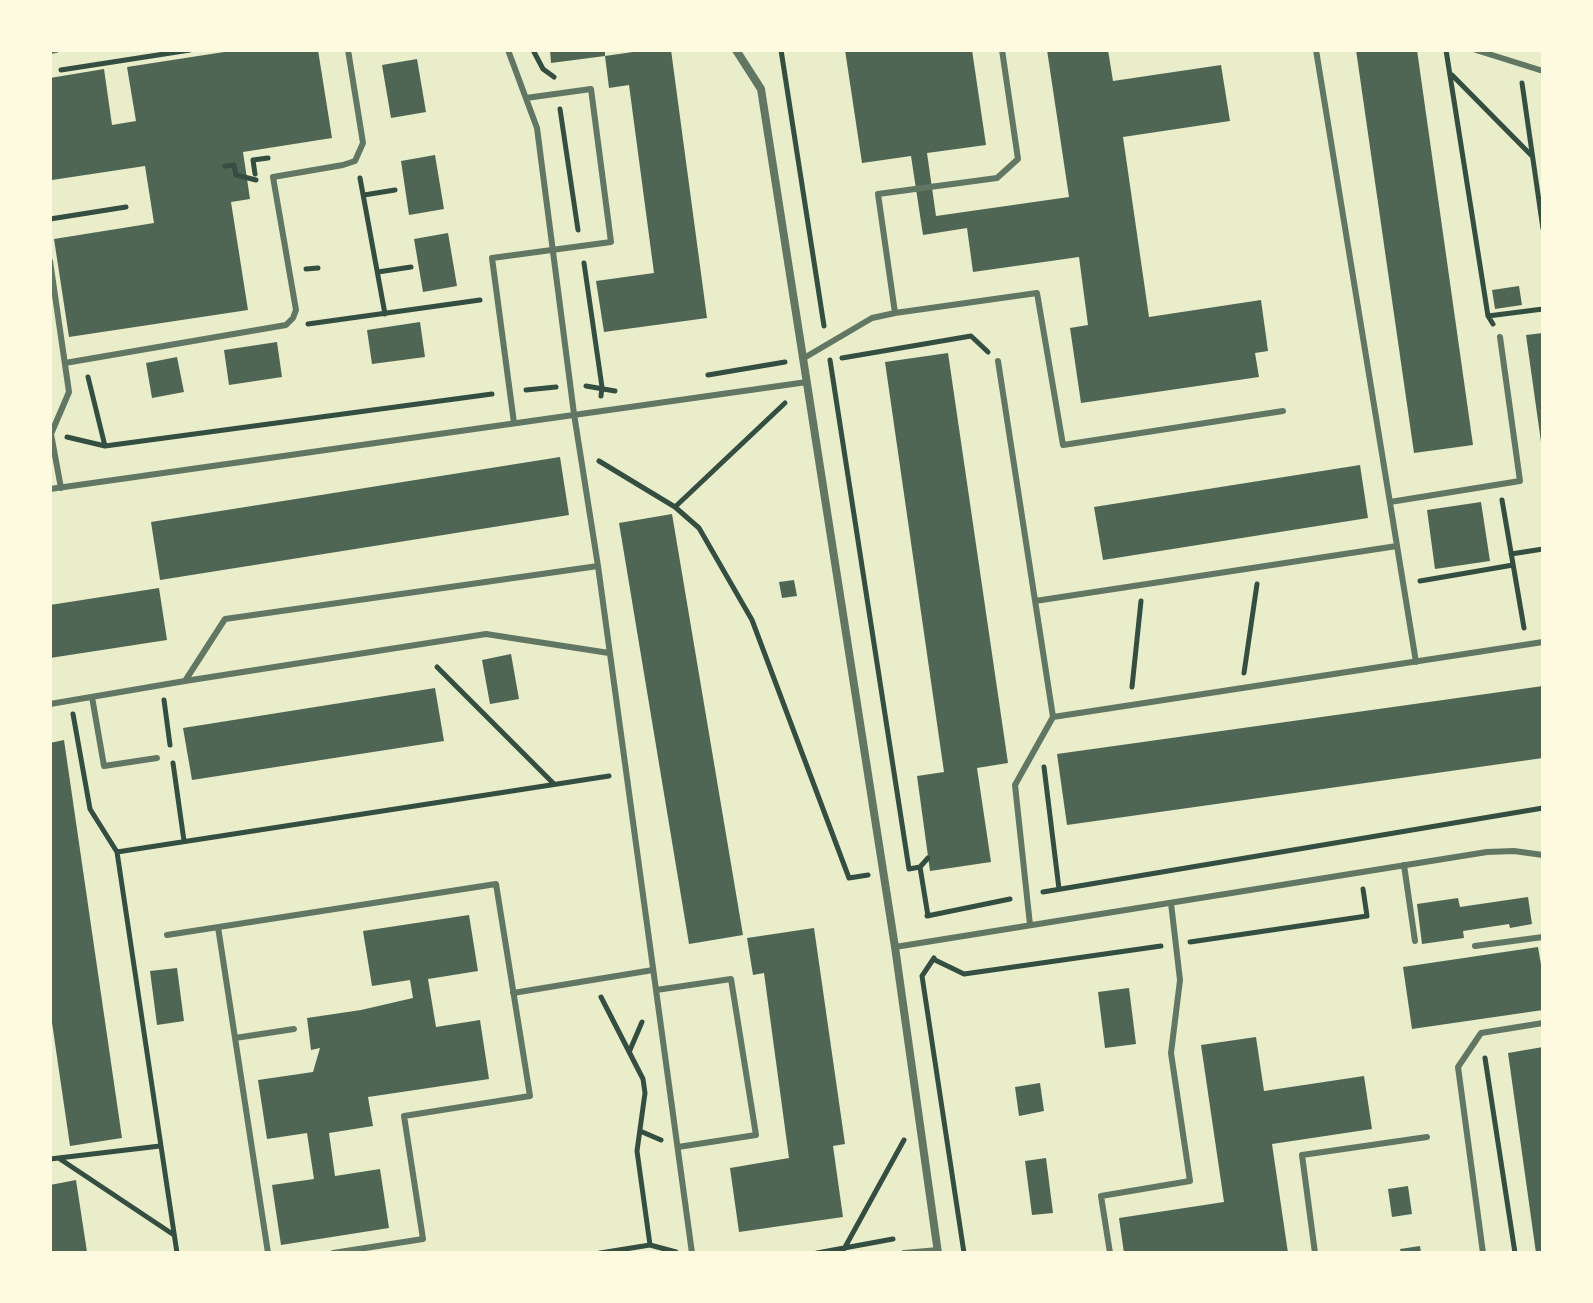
<!DOCTYPE html>
<style>
body{margin:0}
#map{position:relative;width:1593px;height:1303px;overflow:hidden;background:#e9edc9;font-family:Overpass,sans-serif}
canvas{display:block}
.frame{position:absolute;inset:0;border:52px solid #fefae0;pointer-events:none}
</style>
<div id="map">
<canvas width="1593" height="1303"></canvas>
<div class="frame"></div>
</div>
<script>
const context = document.querySelector('canvas').getContext('2d');
context.lineJoin = 'round';
function fillPath(path, color) { context.fillStyle = color; context.fill(path, 'evenodd'); }
const toPath = rows => new Path2D(rows.map(r => 'M' + r).join(''));
function stroke(path, color, width, dash) { context.strokeStyle = color; context.lineWidth = width; context.lineCap = dash ? 'butt' : 'round'; context.setLineDash(dash || []); context.stroke(path); }
fillPath(toPath([
 [237,50,318,50,332,138,243,152,250,199,231,202,248,310,69,337,54,239,154,223,145,166,52,180,50,78,104,69,112,125,136,121,127,67],
 [550,50,605,50,605,56,551,63],
 [647,50,671,50,707,318,604,332,596,281,654,273,629,85,609,88,605,56],
 [845,50,972,50,986,145,927,153,936,216,1069,197,1047,50,1108,50,1113,81,1221,65,1230,121,1123,137,1149,317,1261,300,1268,351,1255,353,1259,377,1081,403,1070,328,1088,325,1079,257,973,272,967,228,923,235,911,156,862,163],
 [1356,50,1417,50,1473,445,1414,453],
 [417,59,426,112,391,118,382,65],
 [435,155,444,209,409,215,401,161],
 [448,233,457,286,423,292,414,239],
 [1519,286,1522,305,1495,309,1492,290],
 [420,322,425,357,372,364,367,330],
 [1543,333,1543,441,1541,442,1526,335],
 [277,342,282,377,229,385,224,350],
 [948,353,1008,763,977,768,991,862,930,871,917,776,944,772,885,362],
 [177,357,184,392,152,398,146,363],
 [560,457,569,515,160,580,151,522],
 [1360,465,1368,518,1103,560,1094,507],
 [1481,502,1490,561,1435,569,1427,510],
 [672,514,743,935,689,944,619,523],
 [794,580,797,596,782,598,779,582],
 [159,588,167,640,50,658,50,605],
 [511,654,519,699,490,704,482,660],
 [1543,686,1543,758,1067,825,1057,754],
 [435,688,444,741,192,780,183,728],
 [64,740,122,1138,70,1146,50,1009,50,743],
 [1528,897,1532,924,1510,928,1509,924,1463,931,1464,938,1422,944,1417,904,1458,898,1460,907],
 [469,915,478,971,428,979,436,1027,480,1020,489,1079,368,1097,373,1126,329,1133,335,1176,380,1169,389,1228,281,1245,272,1185,314,1179,307,1133,267,1139,258,1080,313,1072,320,1048,311,1050,307,1018,361,1010,413,998,410,980,372,986,363,931],
 [814,928,845,1144,833,1146,843,1217,739,1232,730,1168,789,1158,764,973,753,975,747,938],
 [1538,947,1543,976,1543,1010,1412,1029,1403,967],
 [177,968,184,1021,157,1025,150,971],
 [1129,988,1136,1044,1105,1048,1098,992],
 [1256,1037,1264,1091,1364,1076,1372,1129,1272,1144,1288,1253,1124,1253,1119,1218,1224,1202,1201,1045],
 [1543,1047,1543,1253,1536,1253,1508,1053],
 [1040,1083,1044,1111,1019,1116,1015,1087],
 [1046,1158,1053,1213,1032,1215,1025,1161],
 [76,1180,87,1252,50,1253,50,1185],
 [1408,1186,1412,1214,1392,1217,1388,1189],
 [1420,1246,1421,1253,1401,1253,1400,1249]
]), '#4f6655');
stroke(toPath([
 [533,50,543,69,554,77],
 [781,50,824,326],
 [1446,50,1488,316,1493,324],
 [61,70,190,50],
 [1452,75,1532,156],
 [1522,83,1543,229],
 [560,109,578,230],
 [225,166,234,165,236,175,256,180],
 [255,174,253,160,268,158],
 [360,178,385,314],
 [364,195,395,190],
 [50,219,126,207],
 [584,263,602,387,601,396],
 [306,269,318,268],
 [378,272,411,267],
 [1488,316,1543,309],
 [308,324,480,300],
 [842,358,971,336,988,352],
 [830,360,909,869],
 [708,375,785,362],
 [88,377,105,446],
 [586,386,615,391],
 [526,390,556,387],
 [67,437,105,446,492,394],
 [599,461,675,507,699,528,752,620,849,878,868,875],
 [1502,500,1524,628],
 [675,507,785,403],
 [1511,554,1543,549],
 [1420,581,1513,565],
 [437,667,553,783],
 [1244,673,1257,584],
 [1132,687,1141,601],
 [164,700,170,745],
 [73,714,90,809,117,852],
 [173,763,184,841],
 [1044,767,1059,889],
 [920,867,928,916],
 [909,869,920,867,928,858],
 [1043,892,1543,808],
 [927,916,1010,899],
 [1190,942,1367,916,1363,889],
 [934,958,922,976,964,1253],
 [935,960,964,974,1161,946],
 [630,1050,642,1022],
 [1485,1058,1515,1253],
 [640,1131,661,1140],
 [50,1159,160,1146],
 [60,1159,174,1235],
 [650,1245,676,1252],
 [844,1249,904,1140],
 [177,1253,117,852,609,776],
 [600,1253,650,1245,637,1151,645,1093,643,1079,601,997],
 [817,1253,893,1239]
]), '#344e41', 5);
stroke(toPath([
 [508,50,537,128,574,414,598,566,692,1253],
 [1316,50,1416,662],
 [1476,50,1543,71],
 [50,51,56,50],
 [50,261,69,392,51,434,61,488],
 [895,313,878,194,997,178,1018,159,1002,50],
 [804,358,872,318,895,313,1037,293,1063,445,1283,411],
 [998,361,1053,717,1015,785,1030,925],
 [65,363,286,325,293,318,296,310,273,177,343,165,355,161,363,143,348,50],
 [514,423,492,258,611,242,591,89,526,98],
 [50,489,807,382],
 [1390,502,1520,481,1500,337],
 [1035,601,1397,546],
 [185,681,486,634,609,653],
 [92,697,104,766,157,758],
 [50,704,185,681,225,619,598,566],
 [1053,717,1543,642],
 [1404,865,1415,941],
 [218,927,268,1253],
 [167,935,496,884,530,1096,404,1116,423,1239,333,1253],
 [1475,946,1543,937],
 [895,947,1487,852,1514,851,1543,855],
 [656,990,731,979,756,1135,678,1147],
 [513,993,653,970],
 [235,1038,294,1029],
 [904,1253,938,1250],
 [1110,1253,1101,1196,1190,1181,1171,1053,1180,980,1171,903],
 [1315,1253,1302,1155,1427,1137],
 [1483,1253,1458,1067,1481,1033,1543,1023]
]), '#617663', 6);
stroke(toPath([
 [736,50,761,89,895,947,938,1253]
]), '#617663', 8);
</script>
